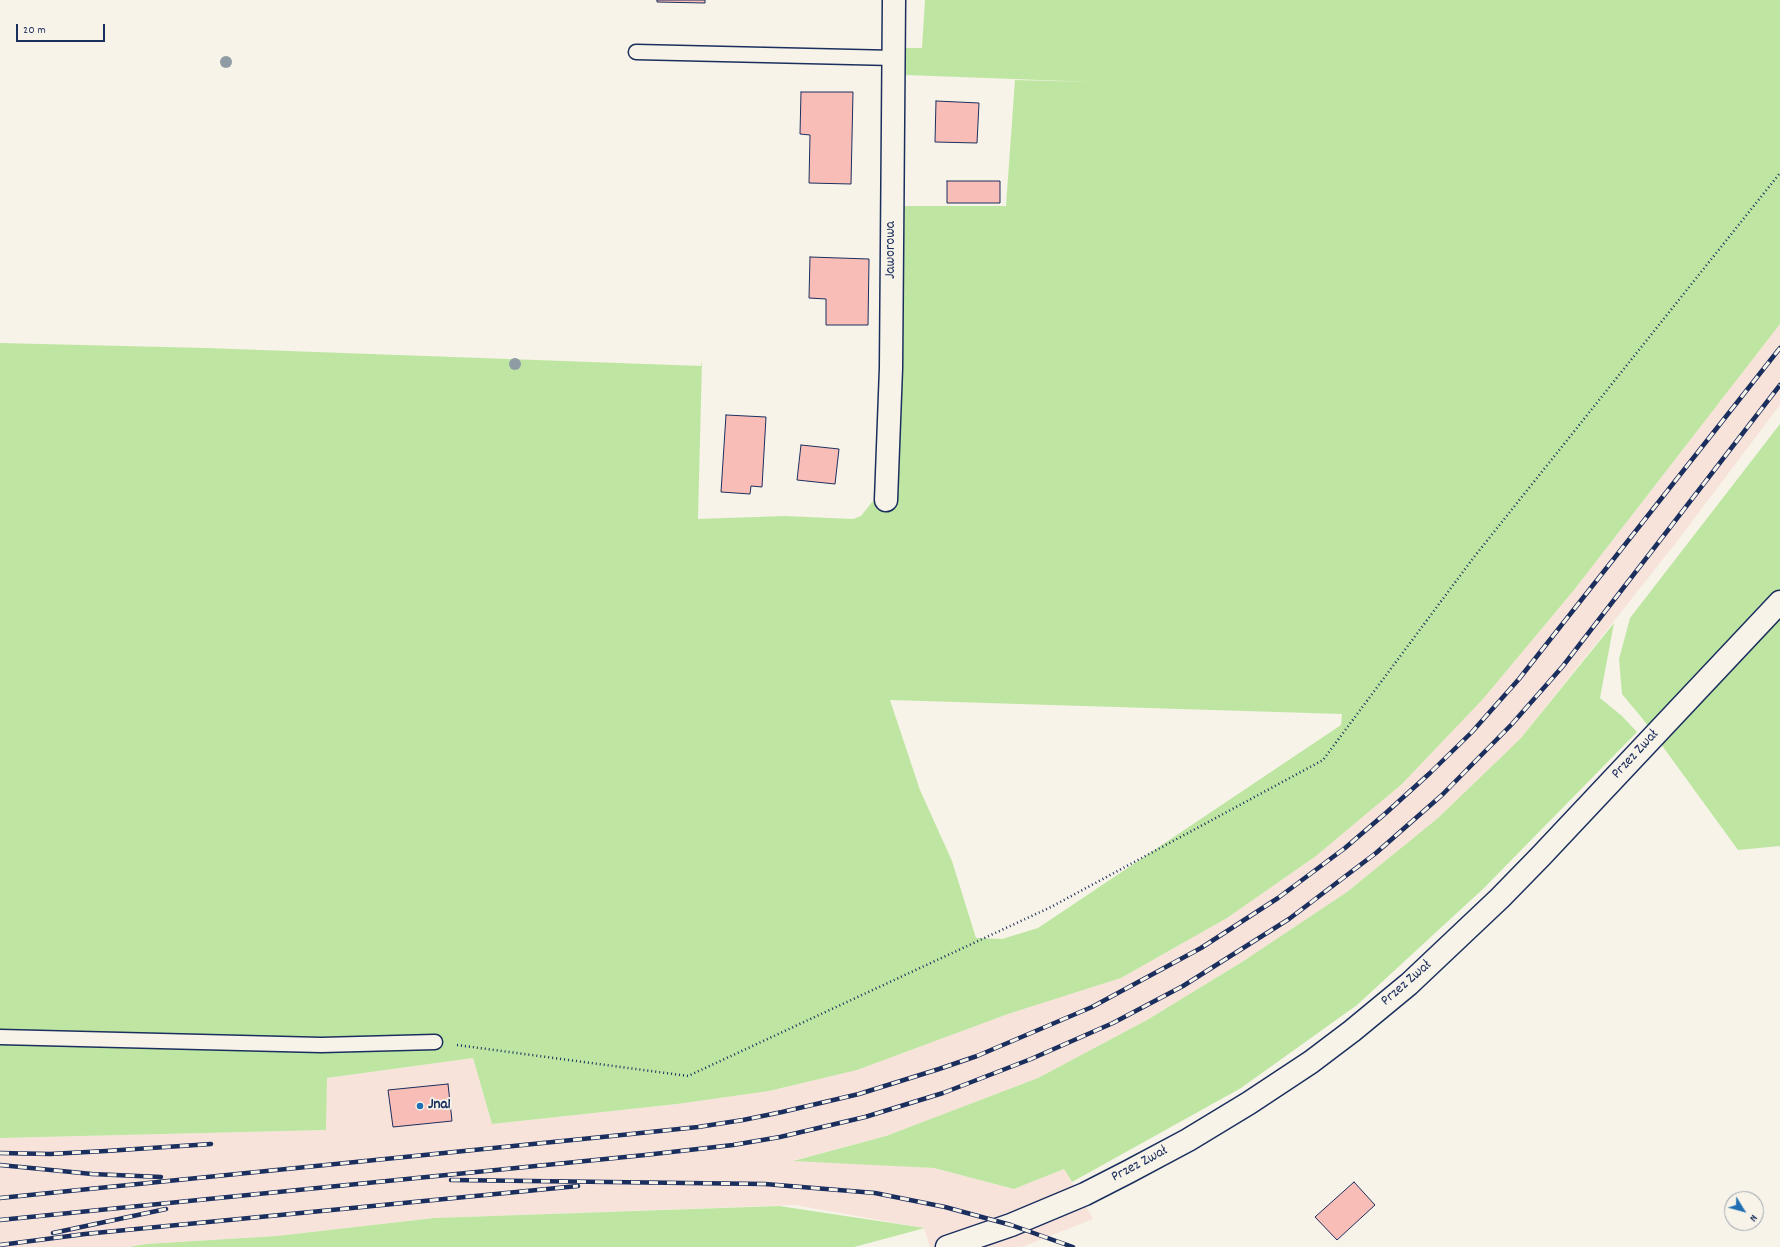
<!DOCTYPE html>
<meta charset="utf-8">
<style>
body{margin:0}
#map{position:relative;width:1780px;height:1247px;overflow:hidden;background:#f7f3e8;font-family:Dekko,sans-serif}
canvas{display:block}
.north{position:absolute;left:1724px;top:1191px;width:40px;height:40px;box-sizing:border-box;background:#f7f3e8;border:1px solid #9fa5b1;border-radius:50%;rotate:127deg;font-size:11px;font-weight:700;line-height:16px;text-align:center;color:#1b2f5e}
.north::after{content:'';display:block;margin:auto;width:14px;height:18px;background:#1f6fb2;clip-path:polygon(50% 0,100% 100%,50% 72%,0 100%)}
.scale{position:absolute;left:16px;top:24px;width:89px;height:18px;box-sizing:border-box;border:2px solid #1b2f5e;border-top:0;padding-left:5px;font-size:12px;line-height:14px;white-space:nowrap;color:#1b2f5e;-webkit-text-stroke:3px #f7f3e8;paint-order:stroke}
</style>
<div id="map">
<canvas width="1780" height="1247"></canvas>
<div class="north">N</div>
<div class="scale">20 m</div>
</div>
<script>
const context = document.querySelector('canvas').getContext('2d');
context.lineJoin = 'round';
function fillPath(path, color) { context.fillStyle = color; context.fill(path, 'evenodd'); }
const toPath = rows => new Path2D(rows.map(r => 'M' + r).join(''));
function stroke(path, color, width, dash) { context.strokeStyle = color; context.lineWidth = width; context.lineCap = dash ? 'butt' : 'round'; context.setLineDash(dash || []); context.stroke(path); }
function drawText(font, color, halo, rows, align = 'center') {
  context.font = font + ' Dekko,sans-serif'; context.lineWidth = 3.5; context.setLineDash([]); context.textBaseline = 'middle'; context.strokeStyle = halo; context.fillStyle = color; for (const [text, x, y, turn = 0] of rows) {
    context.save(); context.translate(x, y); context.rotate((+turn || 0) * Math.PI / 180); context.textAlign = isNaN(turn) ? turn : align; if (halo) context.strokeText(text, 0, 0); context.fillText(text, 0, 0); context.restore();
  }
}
fillPath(toPath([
 [1780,324,1780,405,1675,544,1521,738,1438,818,1347,892,1242,962,1147,1020,1038,1078,886,1136,795,1160,934,1168,1014,1189,1064,1169,1093,1219,1022,1247,930,1247,924,1228,795,1205,434,1218,277,1236,146,1244,129,1247,0,1247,0,1138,326,1130,327,1078,473,1058,492,1124,677,1104,769,1091,857,1070,1008,1014,1121,978,1227,918,1316,856,1402,784,1483,699,1574,590]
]), '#f8e3da');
fillPath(toPath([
 [925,0,1780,0,1780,324,1574,590,1483,699,1402,784,1316,856,1227,918,1121,978,1008,1014,857,1070,769,1091,677,1104,492,1124,473,1058,327,1078,326,1130,0,1138,0,343,206,348,701,366,702,360,698,519,784,516,853,519,861,516,872,502,886,500,900,369,904,206,1006,206,1015,80,1093,82,906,75,903,48,922,48],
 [890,700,1342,714,1341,725,1038,928,1002,939,976,938,952,861,920,790],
 [1780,424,1780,846,1738,850,1642,718,1622,694,1619,659,1630,618],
 [1614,623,1600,698,1622,716,1637,732,1484,888,1357,1005,1241,1088,1072,1182,1064,1169,1014,1189,934,1168,793,1161,886,1136,1038,1078,1147,1020,1242,962,1347,892,1438,818,1521,738],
 [779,1206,925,1228,854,1247,129,1247,146,1244,277,1236,434,1218]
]), '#bee6a2');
const building = toPath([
 [657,0,705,0,705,3,657,2,657,0],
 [801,92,853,92,851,184,809,183,810,135,800,134,801,92],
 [936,101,979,103,977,143,935,142,936,101],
 [947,181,1000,181,1000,203,947,203,947,181],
 [810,257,869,259,868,325,826,325,826,299,809,298,810,257],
 [726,415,766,417,762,487,751,486,750,494,721,492,726,415],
 [801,445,839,449,835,484,797,480,801,445],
 [448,1084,452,1121,393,1127,388,1090,448,1084],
 [1354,1182,1375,1205,1337,1240,1315,1217,1354,1182]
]);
fillPath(building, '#f9bdb8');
stroke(building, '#1b2f5e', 1);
const lane = toPath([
 [636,52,894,58],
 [0,1037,321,1045,435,1042]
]);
const street = toPath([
 [886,500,891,368,894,0]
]);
const secondary = toPath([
 [947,1247,1011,1225,1085,1194,1128,1172,1188,1140,1249,1103,1311,1062,1352,1031,1409,984,1500,898,1541,856,1780,602]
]);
stroke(lane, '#1b2f5e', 17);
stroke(street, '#1b2f5e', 25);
stroke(secondary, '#1b2f5e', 25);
stroke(toPath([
 [457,1045,688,1076,1051,907,1323,760,1474,557,1780,173]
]), '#1b2f5e', 2.5, [1, 3]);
stroke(lane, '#f7f3e8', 14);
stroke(street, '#f7f3e8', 22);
stroke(secondary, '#f7f3e8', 22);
const rail = toPath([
 [0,1153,50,1154,106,1151,211,1144],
 [0,1165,92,1174,161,1177],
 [451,1180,765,1184,875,1193,945,1207,1011,1225,1073,1247],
 [0,1198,612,1136,698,1127,743,1120,782,1112,859,1094,939,1069,977,1056,1092,1007,1201,948,1278,898,1345,848,1387,812,1430,773,1472,732,1519,679,1780,348],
 [0,1220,645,1155,733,1145,780,1137,865,1117,943,1093,1031,1059,1113,1023,1183,986,1289,919,1376,853,1442,795,1512,724,1563,666,1780,385],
 [53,1233,166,1209],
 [0,1245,85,1234,578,1186]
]);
stroke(rail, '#1b2f5e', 4.5);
stroke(rail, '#f7f3e8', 3, [9]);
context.fillStyle = '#909ca4';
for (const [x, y] of [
 [226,62],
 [515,364]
]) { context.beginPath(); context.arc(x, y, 6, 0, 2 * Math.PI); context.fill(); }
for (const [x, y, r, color] of [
 [420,1106,4,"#1f6fb2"]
]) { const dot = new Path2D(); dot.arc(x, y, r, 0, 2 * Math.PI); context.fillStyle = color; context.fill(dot); stroke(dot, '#f7f3e8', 1.5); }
drawText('15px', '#1b2f5e', '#f7f3e8', [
 ["Jaworowa",892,250,-90],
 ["Przez Zwał",1636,755,-47],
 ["Przez Zwał",1407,984,-41],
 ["Przez Zwał",1140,1165,-28]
]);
drawText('bold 15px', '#1b2f5e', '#f7f3e8', [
 ["Jna1",428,1106]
], 'left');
</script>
